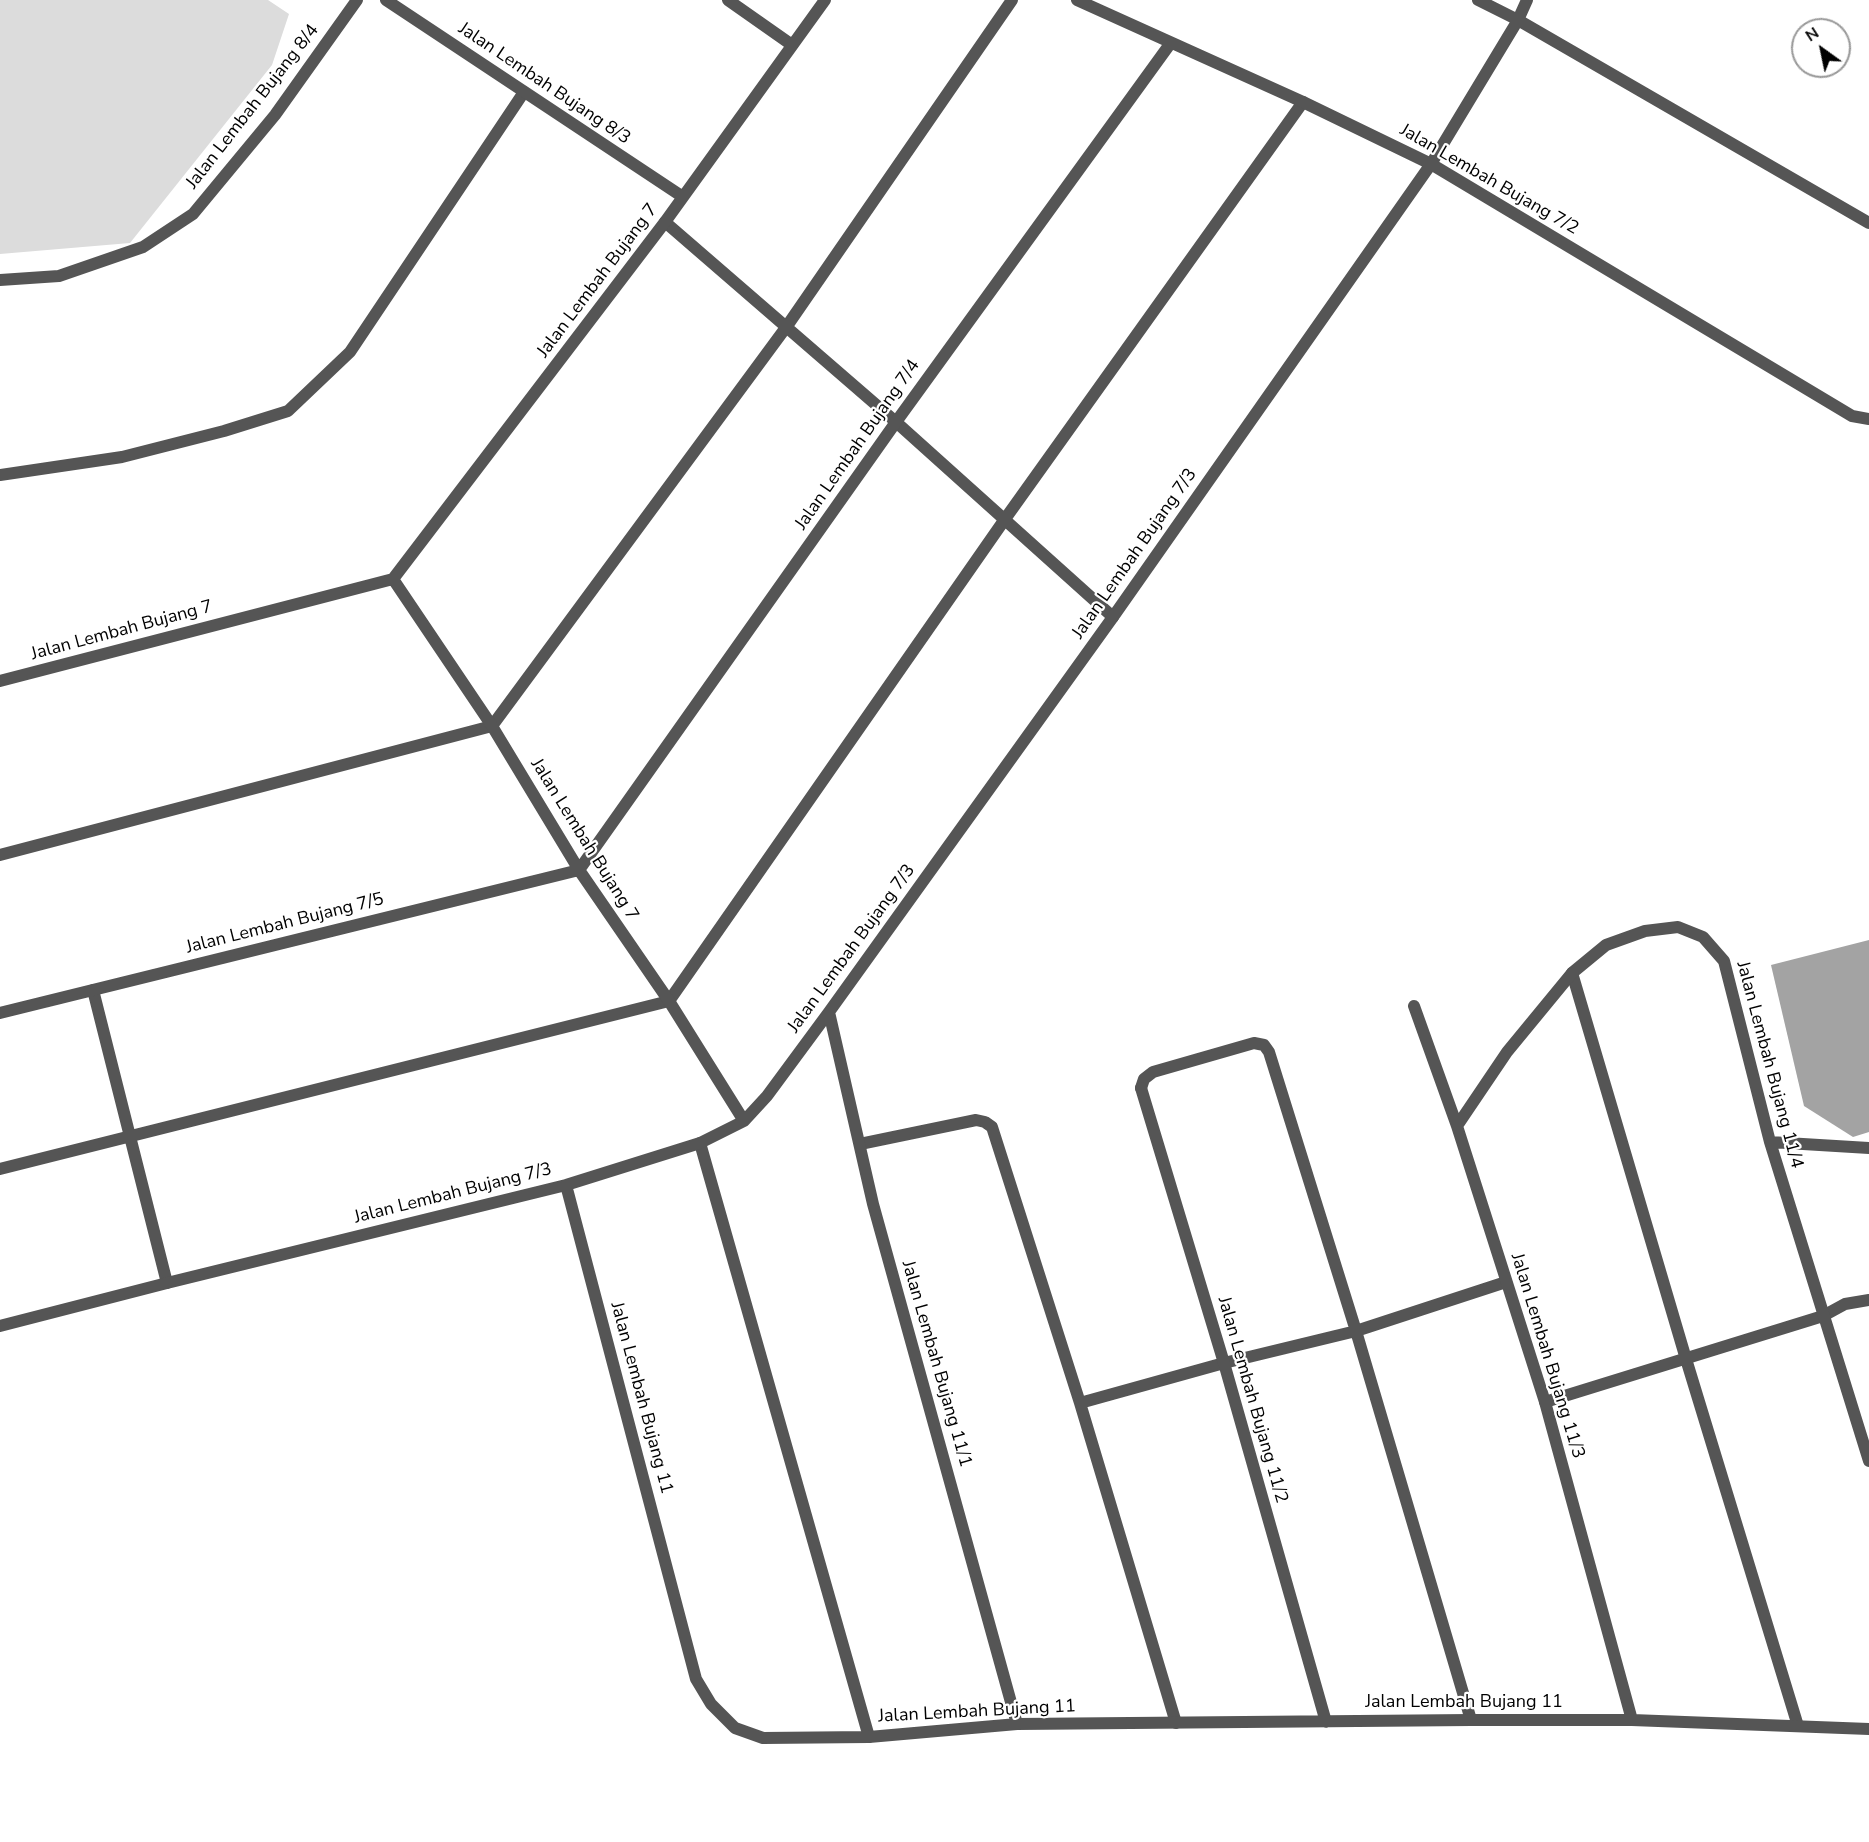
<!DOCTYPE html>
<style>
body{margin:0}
#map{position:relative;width:1869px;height:1842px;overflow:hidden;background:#fff;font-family:"Nunito Sans",sans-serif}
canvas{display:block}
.north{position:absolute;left:1791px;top:18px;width:60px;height:60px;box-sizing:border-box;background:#fff;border:2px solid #999;border-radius:50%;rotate:327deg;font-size:16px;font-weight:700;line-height:24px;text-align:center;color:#000}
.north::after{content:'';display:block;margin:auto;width:21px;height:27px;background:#000;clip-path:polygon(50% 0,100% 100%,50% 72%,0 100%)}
</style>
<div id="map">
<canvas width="1869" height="1842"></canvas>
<div class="north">N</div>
</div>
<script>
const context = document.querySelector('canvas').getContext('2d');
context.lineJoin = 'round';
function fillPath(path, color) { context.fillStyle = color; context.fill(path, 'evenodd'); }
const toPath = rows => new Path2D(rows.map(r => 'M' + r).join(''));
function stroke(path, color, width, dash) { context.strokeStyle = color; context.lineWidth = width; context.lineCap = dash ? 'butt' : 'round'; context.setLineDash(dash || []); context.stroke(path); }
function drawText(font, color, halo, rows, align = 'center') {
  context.font = font + ' "Nunito Sans",sans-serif'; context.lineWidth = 4.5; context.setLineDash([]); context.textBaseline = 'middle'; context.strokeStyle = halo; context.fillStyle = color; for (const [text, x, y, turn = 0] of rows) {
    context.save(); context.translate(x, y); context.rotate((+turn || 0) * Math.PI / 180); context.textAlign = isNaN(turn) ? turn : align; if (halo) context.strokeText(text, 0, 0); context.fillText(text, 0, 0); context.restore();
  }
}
fillPath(toPath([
 [0,0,268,0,289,14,272,65,130,243,0,254]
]), '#dcdcdc');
fillPath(toPath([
 [1869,940,1869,1132,1853,1137,1804,1106,1771,965]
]), '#a3a3a3');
stroke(toPath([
 [728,0,792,45],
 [1478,0,1518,20,1869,223],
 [1431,164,1518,20,1527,0],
 [665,222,896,422,1113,617],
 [0,475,122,457,224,431,288,411,350,352,524,92],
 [0,855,492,726,787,326,1012,0],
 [1572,973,1686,1359,1798,1726],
 [93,990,167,1283],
 [1141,1088,1144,1079,1153,1072,1254,1043,1264,1045,1269,1052,1356,1331,1471,1720],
 [700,1143,869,1737],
 [860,1144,976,1120,985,1122,992,1127,1080,1403,1176,1723],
 [0,1169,669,1001,1005,519,1303,102],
 [1545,1402,1823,1316,1845,1304,1869,1300],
 [1080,1403,1224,1363,1356,1331,1506,1282]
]), '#555', 12);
stroke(toPath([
 [386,0,683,197],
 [1077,0,1303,102,1431,164,1852,416,1869,419],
 [0,280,59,276,143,247,193,214,275,115,357,0],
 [393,579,492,726,579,870,669,1001,744,1121],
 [0,681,393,579,665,222,825,0],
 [1414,1006,1457,1126,1545,1402,1632,1720],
 [829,1012,873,1204,1017,1724],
 [0,1013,579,870,896,422,1170,44],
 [1141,1088,1224,1363,1326,1722],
 [1457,1126,1507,1052,1572,973,1606,945,1645,931,1678,927,1703,937,1724,961,1770,1142,1869,1461],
 [1770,1142,1869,1148],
 [566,1185,696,1679,711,1704,735,1728,763,1738,869,1737,1017,1724,1471,1720,1632,1720,1869,1729],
 [0,1326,167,1283,566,1185,700,1143,744,1121,767,1096,829,1012,1113,617,1431,164]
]), '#555', 12);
drawText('18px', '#000', '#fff', [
 ["Jalan Lembah Bujang 8/3",544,84,34],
 ["Jalan Lembah Bujang 8/4",253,107,-52],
 ["Jalan Lembah Bujang 7/2",1489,180,30],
 ["Jalan Lembah Bujang 7",598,281,-53],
 ["Jalan Lembah Bujang 7/4",858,445,-55],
 ["Jalan Lembah Bujang 7/3",1135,554,-55],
 ["Jalan Lembah Bujang 7",122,631,-15],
 ["Jalan Lembah Bujang 7",584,840,58],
 ["Jalan Lembah Bujang 7/5",285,924,-14],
 ["Jalan Lembah Bujang 7/3",852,949,-54],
 ["Jalan Lembah Bujang 11/4",1769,1065,75],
 ["Jalan Lembah Bujang 7/3",453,1194,-14],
 ["Jalan Lembah Bujang 11/3",1547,1356,73],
 ["Jalan Lembah Bujang 11/1",936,1364,74],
 ["Jalan Lembah Bujang 11",641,1398,75],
 ["Jalan Lembah Bujang 11/2",1252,1400,74],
 ["Jalan Lembah Bujang 11",1464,1703],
 ["Jalan Lembah Bujang 11",977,1712,-3]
]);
</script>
